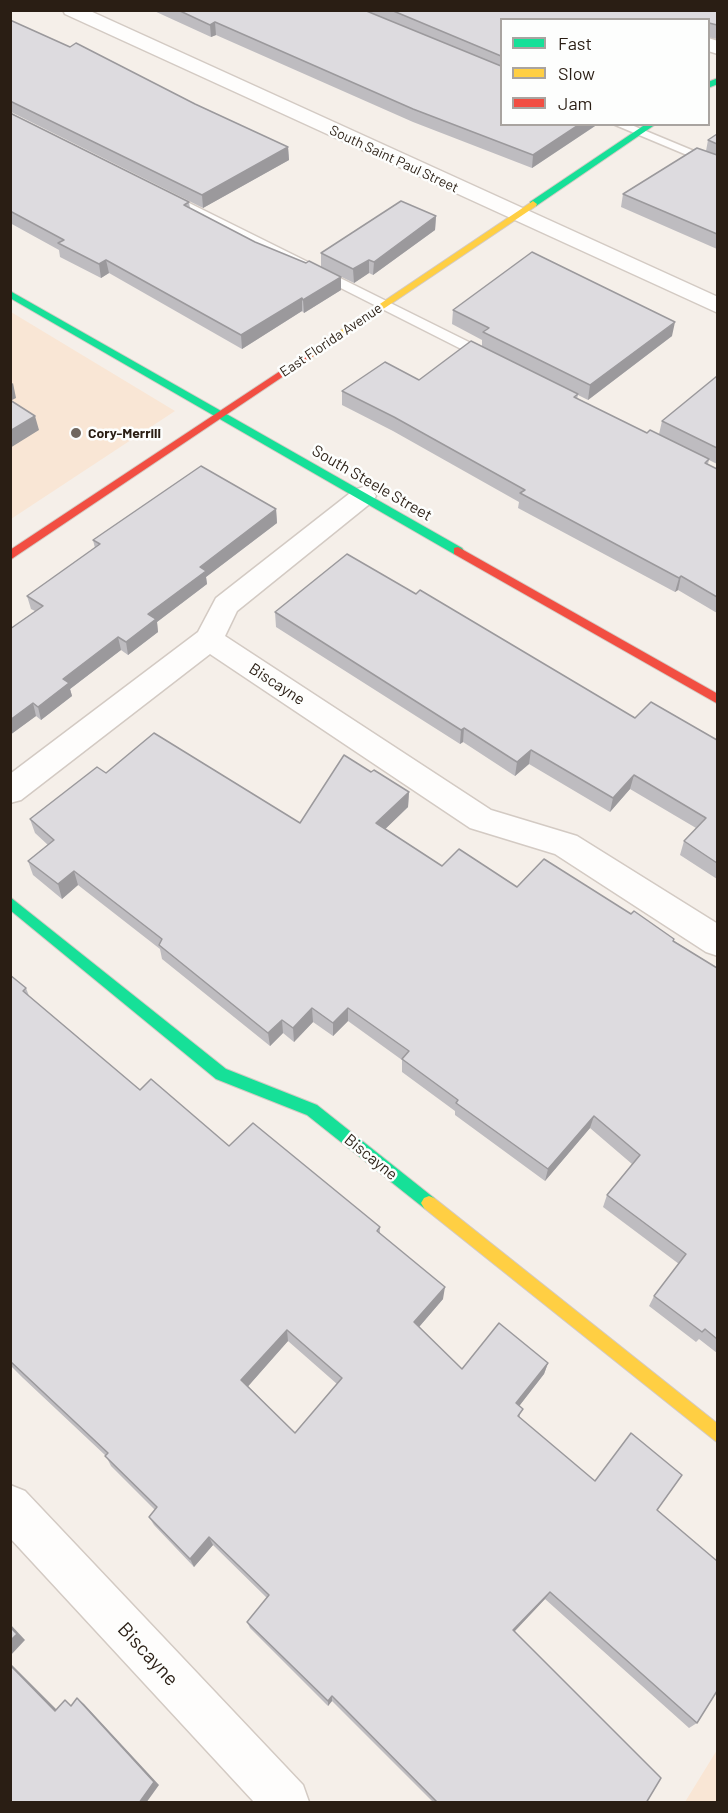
<!DOCTYPE html>
<style>
body{margin:0}
#map{position:relative;width:728px;height:1813px;overflow:hidden;background:#f5efe9;font-family:Barlow,sans-serif}
canvas{display:block}
.frame{position:absolute;inset:0;border:12px solid #2a1e14;pointer-events:none}
.legend{position:absolute;left:500px;top:18px;width:210px;height:108px;box-sizing:border-box;background:#fdfefd;border:2px solid #a9a4a0;margin:0;padding:8px 10px;list-style:none;font-size:18px;color:#2a1e14}
.legend li{display:flex;align-items:center;gap:12px;height:30px}
.legend b{width:30px;border:2px solid #a9a4a0}
</style>
<div id="map">
<canvas width="728" height="1813"></canvas>
<div class="frame"></div>
<ul class="legend">
<li><b style="height:8px;background:#16e098"></b>Fast</li>
<li><b style="height:8px;background:#ffcf43"></b>Slow</li>
<li><b style="height:8px;background:#f24e42"></b>Jam</li>
</ul>
</div>
<script>
const context = document.querySelector('canvas').getContext('2d');
context.lineJoin = 'round';
function fillPath(path, color) { context.fillStyle = color; context.fill(path, 'evenodd'); }
const toPath = rows => new Path2D(rows.map(r => 'M' + r).join(''));
function stroke(path, color, width, dash) { context.strokeStyle = color; context.lineWidth = width; context.lineCap = dash ? 'butt' : 'round'; context.setLineDash(dash || []); context.stroke(path); }
function drawText(font, color, halo, rows, align = 'center') {
  context.font = font + ' Barlow,sans-serif'; context.lineWidth = 5; context.setLineDash([]); context.textBaseline = 'middle'; context.strokeStyle = halo; context.fillStyle = color; for (const [text, x, y, turn = 0] of rows) {
    context.save(); context.translate(x, y); context.rotate((+turn || 0) * Math.PI / 180); context.textAlign = isNaN(turn) ? turn : align; if (halo) context.strokeText(text, 0, 0); context.fillText(text, 0, 0); context.restore();
  }
}
fillPath(toPath([
 [11,312,175,411,11,519],
 [717,1750,717,1802,685,1802]
]), '#f9e6d5');
const lane = toPath([
 [613,124,629,124,718,161,718,168,613,124],
 [167,192,491,353,493,356,486,360,481,359,163,198,163,194,167,192]
]);
const street = toPath([
 [63,10,88,10,718,297,718,313,65,14,63,10],
 [708,38,718,41,718,54,708,51,708,38],
 [363,487,372,490,376,496,372,502,237,611,225,636,491,810,577,836,718,924,718,956,706,952,555,854,470,828,210,654,21,800,10,803,10,774,198,632,216,598,354,490,363,487],
 [10,1485,25,1491,303,1785,309,1802,254,1802,10,1538,10,1485]
]);
const fast = toPath([
 [718,78,718,84,708,88,708,82,718,78],
 [646,124,656,124,536,206,530,206,530,202,646,124],
 [10,291,462,548,464,551,462,554,454,554,10,298,10,291],
 [10,897,226,1069,317,1105,434,1198,437,1203,434,1208,429,1210,424,1208,307,1115,216,1079,10,910,10,897]
]);
const slow = toPath([
 [533,201,537,204,536,206,312,357,304,355,533,201],
 [429,1196,434,1198,718,1424,718,1443,424,1208,421,1203,424,1198,429,1196]
]);
const jam = toPath([
 [309,352,314,355,312,357,10,560,10,550,309,352],
 [458,547,718,694,718,704,454,554,454,548,458,547]
]);
stroke(lane, '#d3cac3', 3);
stroke(street, '#d3cac3', 3);
stroke(fast, '#d3cac3', 2);
stroke(slow, '#d3cac3', 2);
stroke(jam, '#d3cac3', 2);
fillPath(lane, '#fefdfc');
fillPath(street, '#fefdfc');
fillPath(fast, '#16e098');
fillPath(slow, '#ffcf43');
fillPath(jam, '#f24e42');
fillPath(toPath([
 [152,10,717,10,717,39,708,37,708,20,501,20,501,124,598,124,532,168,413,122,216,35,211,37],
 [10,20,288,147,289,160,203,208,11,112],
 [10,113,189,202,190,208,341,290,304,313,302,311,242,349,109,273,101,278,60,257,59,250,10,223],
 [717,134,717,249,621,207,623,194,706,151,708,140],
 [436,216,435,230,373,275,369,273,354,283,321,267,321,253],
 [453,310,672,336,588,400,578,395,577,399,647,433,659,434,662,421,717,376,717,464,709,460,708,464,717,469,717,613,678,590,675,592,518,508,519,502,393,431,342,405,342,391,419,380,482,346,482,340,452,324],
 [276,509,277,523,206,577,207,584,157,622,158,632,128,655,121,650,70,689,72,696,41,720,36,716,10,735,10,629,35,611,31,609,27,596,95,548,93,540],
 [275,612,635,718,717,740,717,879,680,855,684,841,696,828,630,789,610,812,529,764,515,776,463,742,460,744,276,627],
 [371,772,409,792,408,807,385,829,442,866,517,887,674,941,717,968,717,1353,699,1339,696,1342,649,1306,654,1296,679,1264,603,1207,607,1195,632,1164,590,1128,545,1181,455,1115,455,1111,402,1072,402,1060,348,1021,333,1036,313,1022,294,1042,283,1033,270,1046,162,959,160,949,78,885,62,899,33,875,28,861,48,845,35,833,30,819,106,773,300,823],
 [10,975,26,988,29,996,140,1090,229,1146,380,1227,380,1234,443,1299,419,1327,462,1369,548,1363,544,1374,519,1406,520,1418,595,1481,657,1510,716,1560,717,1558,717,1691,697,1723,689,1728,545,1599,515,1631,646,1803,434,1803,332,1701,328,1706,250,1628,247,1622,267,1598,213,1545,194,1567,154,1525,149,1517,155,1510,111,1466,106,1456,23,1378,10,1365],
 [288,1341,337,1384,295,1433,248,1386]
]), '#bebcc0');
fillPath(toPath([
 [215,22,216,35,211,37,210,25],
 [580,124,598,124,532,168,533,155],
 [288,147,289,160,203,208,202,195],
 [436,216,435,230,373,275,374,262],
 [106,260,109,273,101,278,99,264],
 [369,260,369,273,354,283,353,269],
 [341,277,341,290,304,313,303,300],
 [302,298,302,311,242,349,241,335],
 [675,322,672,336,588,400,590,385],
 [13,383,16,398,10,401,10,385],
 [35,416,39,430,10,448,10,431],
 [276,509,277,523,206,577,207,584,157,622,158,632,128,655,126,642,148,614,200,567],
 [681,576,678,590,675,592,679,578],
 [118,637,121,650,70,689,72,696,41,720,38,707,63,679],
 [33,703,36,716,10,735,10,720],
 [464,728,463,742,460,744,461,730],
 [531,750,529,764,515,776,517,762],
 [634,775,630,789,610,812,613,798],
 [409,792,408,807,376,838,376,823],
 [74,871,78,885,62,899,58,884],
 [312,1008,313,1022,294,1042,293,1028],
 [348,1008,348,1021,333,1036,333,1023],
 [282,1020,283,1033,270,1046,268,1033],
 [594,1116,590,1128,545,1181,548,1169],
 [445,1287,443,1299,413,1334,414,1322],
 [287,1330,288,1341,244,1391,241,1380],
 [548,1363,544,1374,513,1414,516,1403],
 [209,1537,213,1545,194,1567,190,1559],
 [550,1592,545,1599,510,1636,513,1630],
 [10,1624,25,1640,10,1656],
 [10,1663,63,1716,55,1711,10,1665],
 [332,1696,332,1701,328,1706,328,1701],
 [77,1698,84,1704,159,1785,146,1803,139,1803]
]), '#9b999c');
const building = toPath([
 [178,10,364,10,501,66,501,124,580,124,533,155,413,109,215,22,210,25,178,10],
 [391,10,717,10,717,25,709,23,708,30,708,20,501,20,501,56,391,10],
 [10,20,70,47,76,43,195,104,288,147,202,195,10,101,10,20],
 [10,113,189,202,184,205,255,242,306,263,309,261,341,277,303,300,302,298,241,335,106,260,99,264,58,243,64,240,10,211,10,113],
 [717,134,717,144,708,140,717,134],
 [697,148,717,155,717,234,623,194,697,148],
 [401,201,436,216,374,262,369,260,353,269,321,253,401,201],
 [532,252,675,322,590,385,483,332,489,328,453,310,532,252],
 [471,341,578,394,574,397,647,433,650,430,709,459,705,463,717,469,717,597,681,576,679,578,520,493,525,490,394,417,342,391,385,362,419,380,471,341],
 [717,376,717,448,662,421,717,376],
 [10,400,35,416,10,431,10,400],
 [201,466,276,509,200,567,206,571,148,614,156,619,126,642,118,637,63,679,69,683,38,707,33,703,10,720,10,629,43,606,27,596,100,544,93,540,201,466],
 [347,554,416,594,420,590,635,718,651,702,717,740,717,863,684,841,706,818,634,775,613,798,531,750,517,762,464,728,461,730,275,612,347,554],
 [154,733,300,823,344,755,371,772,374,770,409,792,376,823,442,866,459,849,517,887,544,859,631,914,634,911,674,939,673,941,717,968,717,1339,705,1329,702,1332,654,1296,686,1254,607,1195,640,1155,594,1116,548,1169,456,1103,458,1100,402,1059,409,1051,348,1008,333,1023,312,1008,293,1028,282,1020,268,1033,159,945,162,939,74,871,58,884,28,861,54,840,30,819,97,767,106,773,154,733],
 [10,975,26,988,23,991,140,1090,151,1079,229,1146,253,1123,380,1227,377,1231,445,1287,414,1322,462,1369,499,1323,548,1363,516,1403,523,1409,518,1416,595,1481,631,1433,682,1475,657,1510,717,1561,717,1691,697,1723,550,1592,513,1630,661,1778,646,1803,438,1803,332,1696,328,1701,247,1622,269,1595,209,1537,190,1559,149,1517,157,1507,105,1456,108,1453,10,1361,10,975],
 [287,1330,342,1378,295,1433,241,1380,287,1330],
 [10,1627,17,1634,10,1641,10,1627],
 [10,1665,55,1711,65,1700,71,1706,77,1698,154,1782,139,1803,10,1803,10,1665]
]);
fillPath(building, '#dddbdf');
stroke(building, '#9b999c', 1.5);
for (const [x, y, r, color] of [
 [76,433,6,"#71675f"]
]) { const dot = new Path2D(); dot.arc(x, y, r, 0, 2 * Math.PI); context.fillStyle = color; context.fill(dot); stroke(dot, '#fdfefd', 2); }
drawText('14px', '#2a1e14', '#fdfefd', [
 ["South Saint Paul Street",394,159,25],
 ["East Florida Avenue",331,340,-34]
]);
drawText('bold 14px', '#2a1e14', '#fdfefd', [
 ["Cory-Merrill",88,433]
], 'left');
drawText('16px', '#2a1e14', '#fdfefd', [
 ["South Steele Street",372,483,30],
 ["Biscayne",277,684,33],
 ["Biscayne",371,1157,39]
]);
drawText('20px', '#2a1e14', '#fdfefd', [
 ["Biscayne",148,1654,47]
]);
</script>
